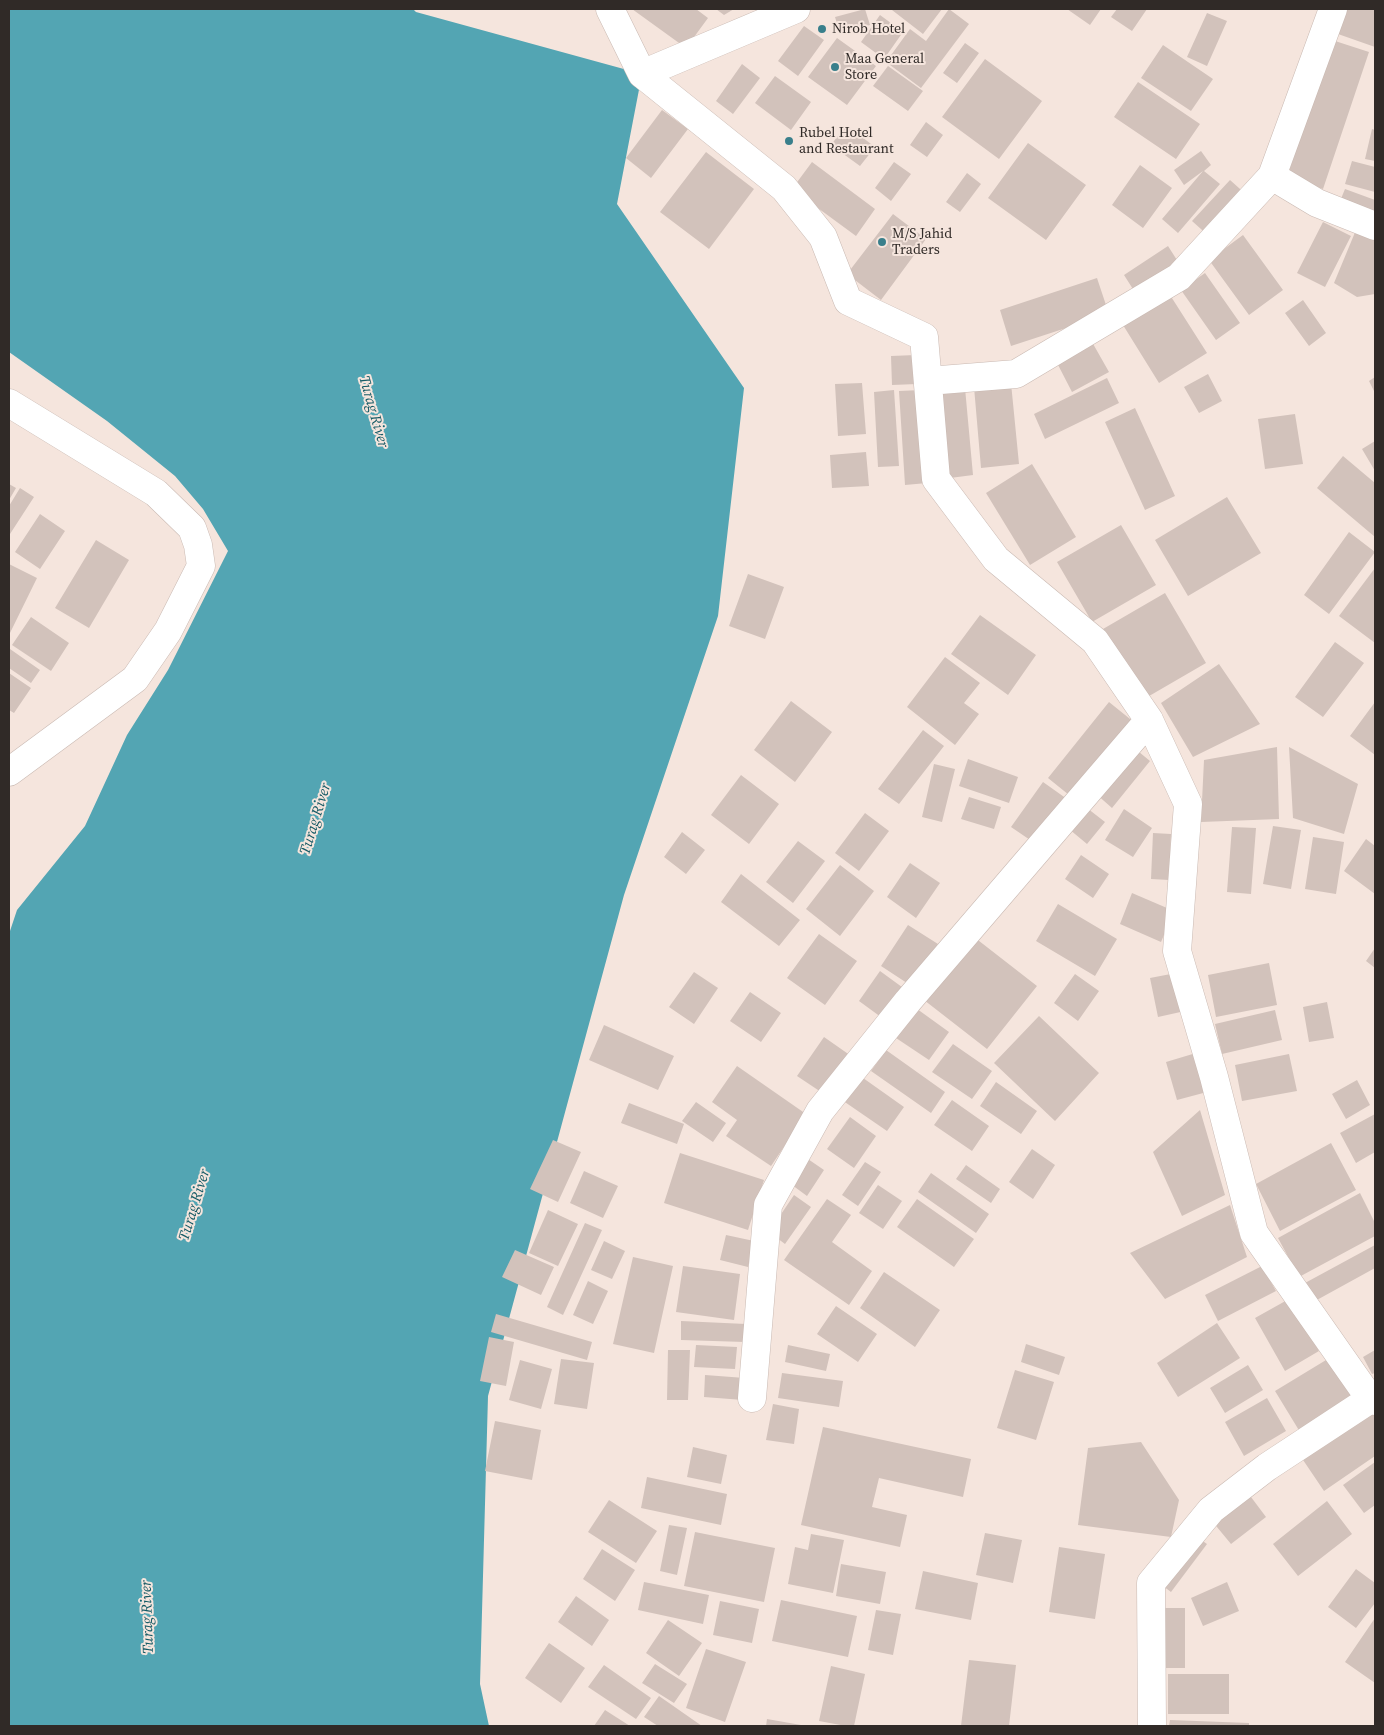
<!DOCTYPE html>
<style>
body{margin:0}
#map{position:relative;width:1384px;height:1735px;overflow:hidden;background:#f5e5dd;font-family:"Source Serif 4",serif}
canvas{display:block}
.frame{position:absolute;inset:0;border:10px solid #302a27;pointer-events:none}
</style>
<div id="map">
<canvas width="1384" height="1735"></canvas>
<div class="frame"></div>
</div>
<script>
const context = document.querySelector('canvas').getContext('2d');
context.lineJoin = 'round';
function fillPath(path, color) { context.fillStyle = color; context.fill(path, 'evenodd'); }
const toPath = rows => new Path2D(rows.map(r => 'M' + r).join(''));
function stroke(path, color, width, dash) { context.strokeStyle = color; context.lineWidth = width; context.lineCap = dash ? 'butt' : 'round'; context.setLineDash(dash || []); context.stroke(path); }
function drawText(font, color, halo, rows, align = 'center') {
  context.font = font + ' "Source Serif 4",serif'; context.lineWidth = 4; context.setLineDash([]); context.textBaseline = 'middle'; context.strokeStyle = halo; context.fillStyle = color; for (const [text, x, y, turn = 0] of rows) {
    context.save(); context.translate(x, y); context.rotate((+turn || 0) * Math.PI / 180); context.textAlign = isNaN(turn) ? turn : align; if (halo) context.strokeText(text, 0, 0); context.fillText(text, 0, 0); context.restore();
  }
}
fillPath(toPath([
 [9,9,413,9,416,12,642,74,617,204,744,388,718,616,624,895,488,1396,480,1684,489,1726,9,1726,9,934,17,910,85,826,127,735,168,670,228,551,203,509,175,476,107,421,9,352]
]), '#53a5b3');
fillPath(toPath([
 [632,9,696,9,708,18,686,48],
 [716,9,734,9,724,15],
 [865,9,870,25,840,33,835,17],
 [894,9,942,9,923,34,892,10],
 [949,9,969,24,921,88,886,62,910,29,926,41],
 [1067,9,1101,9,1090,25],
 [1117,9,1147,9,1132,31,1111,17],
 [1347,9,1375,9,1375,47,1338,34],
 [1207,13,1227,21,1207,66,1187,57],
 [880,15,903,32,884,59,861,42],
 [804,26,824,40,798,76,778,61],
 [837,38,876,66,847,105,808,77],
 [1332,40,1369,52,1323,189,1287,177],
 [965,43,979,53,957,83,943,73],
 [1163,45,1213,79,1191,111,1141,78],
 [985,59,1042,101,999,159,942,117],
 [742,64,760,78,733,114,716,101],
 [888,66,923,91,908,111,873,86],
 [775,76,811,102,791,130,755,103],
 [1138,82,1200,124,1176,159,1114,117],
 [662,110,688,129,651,178,626,158],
 [926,122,943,135,927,157,910,145],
 [846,125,875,147,860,166,831,145],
 [1372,129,1375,130,1375,161,1365,159],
 [1028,143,1086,185,1046,240,988,198],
 [1201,151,1211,165,1204,171,1220,184,1178,233,1162,219,1203,171,1184,185,1174,170],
 [706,152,754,189,709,249,660,212],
 [1352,161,1375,167,1375,192,1345,184],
 [812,162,875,209,856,236,792,189],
 [894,162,911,174,891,201,875,188],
 [1140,165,1172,188,1143,228,1112,205],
 [967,173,981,184,960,212,946,202],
 [1230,180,1249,197,1211,238,1192,221],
 [1345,189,1375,200,1375,219,1338,206],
 [893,214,926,239,881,300,847,274],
 [1323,222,1351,236,1325,287,1297,273],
 [1356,230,1375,236,1375,294,1357,297,1334,283],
 [1243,235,1283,290,1249,315,1209,260],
 [1168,246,1182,268,1138,297,1124,275],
 [1205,273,1240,323,1216,340,1181,290],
 [1097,278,1109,314,1011,346,1000,310],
 [1170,295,1207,353,1159,383,1123,325],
 [1303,300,1326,333,1309,346,1285,313],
 [1092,342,1109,372,1072,392,1056,361],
 [916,355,917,384,892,385,891,356],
 [1208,374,1222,401,1199,413,1184,387],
 [1375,377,1375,393,1369,381],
 [1107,378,1119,403,1045,439,1034,414],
 [862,383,866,434,838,436,835,384],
 [1011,383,1019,464,981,468,974,387],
 [965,388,973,475,950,478,941,391],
 [894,390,899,466,878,467,874,392],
 [921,390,927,483,905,485,899,391],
 [1135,408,1175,496,1145,510,1105,422],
 [1295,414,1303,464,1265,469,1258,419],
 [1375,441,1375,471,1362,449],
 [866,452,869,486,832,488,830,455],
 [1343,456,1375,483,1375,537,1317,488],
 [1032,464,1076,537,1030,565,986,493],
 [9,484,16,488,9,500],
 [20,488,34,497,10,534,9,533,9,506],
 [1227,497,1261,553,1188,596,1155,540],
 [40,514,65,531,40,569,15,552],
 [1121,525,1156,585,1092,622,1057,562],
 [1349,532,1375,552,1329,614,1304,595],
 [96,540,129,560,89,628,55,608],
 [9,564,37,578,9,635],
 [1375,568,1375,643,1339,616],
 [748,574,784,587,765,639,729,626],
 [1165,593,1206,663,1144,699,1103,629],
 [980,615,1036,655,1008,695,951,654],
 [31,617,69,643,51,671,12,645],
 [1335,642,1364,663,1323,717,1295,697],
 [10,649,40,670,31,683,9,668,9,652],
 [945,657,980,683,964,703,979,714,955,745,907,707],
 [1219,664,1260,724,1193,757,1161,703],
 [9,673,31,688,14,713,9,710],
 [791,701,832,732,795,782,754,750],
 [1109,702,1135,723,1074,799,1048,778],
 [1375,702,1375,755,1350,736],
 [923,730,944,746,899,804,878,789],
 [1133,747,1150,761,1112,808,1095,793],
 [1277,747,1279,819,1201,822,1204,760],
 [1289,747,1358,784,1344,834,1293,818],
 [968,759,1018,777,1009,803,959,786],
 [934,764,955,769,942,822,922,817],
 [741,775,779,804,749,844,711,815],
 [1043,782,1067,799,1036,844,1011,827],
 [969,797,1001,807,994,829,961,819],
 [1087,808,1105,822,1087,844,1069,829],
 [1124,809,1152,828,1133,857,1105,840],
 [865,813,889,831,859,871,835,853],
 [1273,826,1301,830,1291,889,1263,884],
 [1232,827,1256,828,1251,894,1227,892],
 [682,832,705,850,686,874,664,857],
 [1153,833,1171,834,1169,880,1151,879],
 [1313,837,1344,842,1336,894,1305,889],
 [1366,839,1375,846,1375,894,1344,871],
 [798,841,825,861,793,903,766,882],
 [1081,855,1109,874,1093,898,1065,879],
 [910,863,940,883,916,918,887,897],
 [840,865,874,891,840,936,806,909],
 [741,874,800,920,779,946,721,902],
 [1132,893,1174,911,1161,942,1120,924],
 [1058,904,1117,939,1095,976,1036,941],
 [908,925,938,944,910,985,881,966],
 [819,934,857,961,825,1005,787,978],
 [974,937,1037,986,987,1049,924,1000],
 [1375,948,1375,968,1366,961],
 [1269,963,1277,1005,1216,1017,1208,975],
 [880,971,906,990,885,1020,859,1001],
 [694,972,718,988,694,1024,669,1007],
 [1176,973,1185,1011,1158,1017,1150,978],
 [1075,974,1099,991,1078,1021,1054,1003],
 [750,992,781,1013,761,1042,730,1021],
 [1327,1002,1334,1038,1309,1042,1303,1007],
 [913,1006,949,1032,929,1060,893,1036],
 [1275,1010,1282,1040,1222,1054,1215,1024],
 [1039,1016,1099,1073,1055,1121,994,1063],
 [604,1025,674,1056,658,1090,589,1060],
 [824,1037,854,1058,827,1096,797,1076],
 [953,1044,992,1071,972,1099,932,1072],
 [886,1050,945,1092,931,1113,871,1071],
 [1196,1053,1207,1092,1177,1100,1166,1062],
 [1289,1054,1297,1091,1242,1101,1235,1065],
 [737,1066,806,1114,771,1166,726,1136,737,1120,712,1102],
 [856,1073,904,1107,887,1131,839,1098],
 [1357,1080,1370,1105,1346,1119,1332,1094],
 [996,1082,1037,1111,1021,1134,980,1106],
 [952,1100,989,1126,972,1151,934,1125],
 [696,1102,726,1123,713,1142,682,1121],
 [629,1103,684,1124,677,1144,621,1123],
 [1200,1110,1225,1195,1182,1216,1153,1152],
 [1375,1114,1375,1152,1356,1163,1340,1133],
 [850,1117,876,1136,854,1168,827,1149],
 [553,1140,581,1152,558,1202,530,1189],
 [1331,1143,1356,1190,1280,1231,1256,1184],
 [1032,1149,1055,1165,1033,1199,1009,1182],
 [680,1153,764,1180,748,1230,664,1203],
 [805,1157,824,1170,807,1196,788,1182],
 [865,1162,881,1172,858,1206,842,1195],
 [966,1165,1000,1189,991,1203,956,1179],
 [584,1171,618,1186,603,1218,570,1203],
 [931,1173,989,1214,976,1233,918,1192],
 [878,1185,902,1201,883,1229,859,1213],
 [1360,1193,1375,1223,1375,1236,1299,1277,1278,1238],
 [794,1195,811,1207,785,1244,769,1232],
 [827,1199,851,1215,832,1242,872,1271,849,1305,784,1260],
 [917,1199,974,1239,954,1267,897,1227],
 [1230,1205,1247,1257,1165,1299,1130,1253],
 [548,1210,578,1224,558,1266,529,1253],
 [585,1223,602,1230,563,1315,547,1307],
 [726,1235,754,1241,748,1267,720,1260],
 [604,1241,625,1251,612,1279,591,1270],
 [1375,1245,1375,1268,1315,1301,1305,1283],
 [515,1250,554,1267,541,1295,502,1277],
 [633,1257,673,1266,654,1353,613,1344],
 [683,1266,740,1274,734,1320,676,1312],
 [1262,1266,1276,1291,1218,1321,1205,1295],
 [884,1272,940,1310,915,1347,860,1308],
 [588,1281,608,1291,593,1324,573,1315],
 [1289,1299,1319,1351,1285,1371,1255,1318],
 [836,1306,877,1334,858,1362,817,1334],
 [496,1314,592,1342,587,1360,491,1332],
 [681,1321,746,1324,745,1342,681,1340],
 [1217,1323,1240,1358,1178,1397,1157,1363],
 [489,1337,514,1342,506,1386,480,1381],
 [1026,1344,1065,1357,1059,1375,1021,1362],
 [696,1345,737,1347,735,1369,694,1367],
 [788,1345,830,1354,826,1371,785,1362],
 [668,1350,690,1350,688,1400,667,1400],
 [1375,1350,1375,1373,1372,1374,1363,1357],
 [1331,1357,1355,1399,1300,1432,1275,1391],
 [561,1359,594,1363,587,1409,554,1404],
 [520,1360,552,1369,541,1409,509,1400],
 [1248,1365,1263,1390,1225,1413,1210,1388],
 [1015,1370,1054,1382,1036,1440,997,1428],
 [782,1373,843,1381,839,1407,778,1398],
 [705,1375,745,1378,743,1400,704,1397],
 [1267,1398,1286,1431,1244,1456,1225,1422],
 [773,1404,799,1409,794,1444,766,1440],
 [1375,1405,1375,1456,1324,1491,1299,1454],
 [495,1421,541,1430,532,1480,485,1471],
 [823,1427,971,1459,963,1497,879,1478,872,1507,907,1515,900,1547,801,1525],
 [1141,1442,1179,1500,1171,1537,1078,1525,1088,1448],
 [693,1447,727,1455,721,1484,687,1477],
 [1375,1462,1375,1505,1364,1513,1343,1485],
 [647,1477,727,1494,721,1525,641,1508],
 [1248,1493,1266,1517,1231,1544,1212,1521],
 [609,1500,657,1531,636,1563,588,1532],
 [1327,1501,1352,1534,1298,1576,1273,1544],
 [669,1525,687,1528,677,1575,660,1571],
 [695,1532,775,1548,764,1602,684,1586],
 [985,1533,1022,1540,1013,1583,976,1575],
 [811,1534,844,1540,833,1593,788,1584,795,1547,808,1550],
 [1194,1535,1207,1544,1171,1592,1159,1583],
 [1059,1547,1105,1554,1095,1619,1049,1612],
 [602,1549,635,1570,615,1601,583,1579],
 [841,1564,886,1572,880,1604,836,1596],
 [1356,1569,1375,1583,1375,1603,1356,1628,1328,1607],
 [923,1571,978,1583,971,1620,915,1609],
 [644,1582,709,1595,703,1624,638,1610],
 [1227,1582,1239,1611,1203,1626,1191,1598],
 [576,1596,609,1620,592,1646,558,1622],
 [781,1600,857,1616,848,1657,772,1641],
 [720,1601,759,1609,752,1643,713,1635],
 [1163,1608,1185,1608,1185,1668,1163,1668],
 [876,1610,901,1614,893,1655,868,1650],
 [1375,1618,1375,1683,1345,1662],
 [668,1620,702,1643,679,1676,646,1653],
 [549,1643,585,1668,561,1703,525,1678],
 [706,1649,746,1662,725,1722,686,1708],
 [969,1660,1016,1665,1009,1726,961,1726],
 [655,1664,687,1684,674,1703,642,1683],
 [604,1665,651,1698,636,1719,588,1687],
 [831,1666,865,1674,854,1726,846,1726,819,1721],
 [1168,1674,1229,1674,1229,1714,1168,1714],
 [659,1696,702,1726,658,1726,644,1717],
 [605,1710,630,1726,594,1726],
 [767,1719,801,1725,801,1726,766,1726],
 [1170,1720,1249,1723,1249,1726,1169,1726]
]), '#d2c2bb');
const street = toPath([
 [610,9,642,74],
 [796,9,642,74,784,188,823,237,848,301,924,337,936,479,996,559,1095,641,1149,720,1188,804,1177,951,1214,1077,1254,1233,1364,1390,1375,1401],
 [1272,176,1317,203,1375,226],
 [928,381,1016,374,1179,277,1272,176,1333,9],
 [9,403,156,493,192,528,198,545,201,566,168,631,135,679,9,772],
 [752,1398,768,1205,820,1111,908,1001,1149,720],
 [1152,1726,1151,1583,1211,1510,1267,1467,1372,1398]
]);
stroke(street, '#c9b9b2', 29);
stroke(street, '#fff', 28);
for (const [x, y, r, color] of [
 [822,29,5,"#397f8b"],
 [835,67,5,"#397f8b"],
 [789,141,5,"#397f8b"],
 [882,242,5,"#397f8b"]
]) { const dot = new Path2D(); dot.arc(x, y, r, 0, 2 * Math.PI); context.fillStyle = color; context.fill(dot); stroke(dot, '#f5e5dd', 2); }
drawText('14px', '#302a27', '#f5e5dd', [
 ["Nirob Hotel",832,29],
 ["Maa General",845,59],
 ["Store",845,75],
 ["Rubel Hotel",799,133],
 ["and Restaurant",799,149],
 ["M/S Jahid",892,234],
 ["Traders",892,250]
], 'left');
drawText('italic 15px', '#155a65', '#f5e5dd', [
 ["Turag River",373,412,74],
 ["Turag River",316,819,-73],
 ["Turag River",195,1205,-73],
 ["Turag River",148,1617,-92]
]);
</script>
